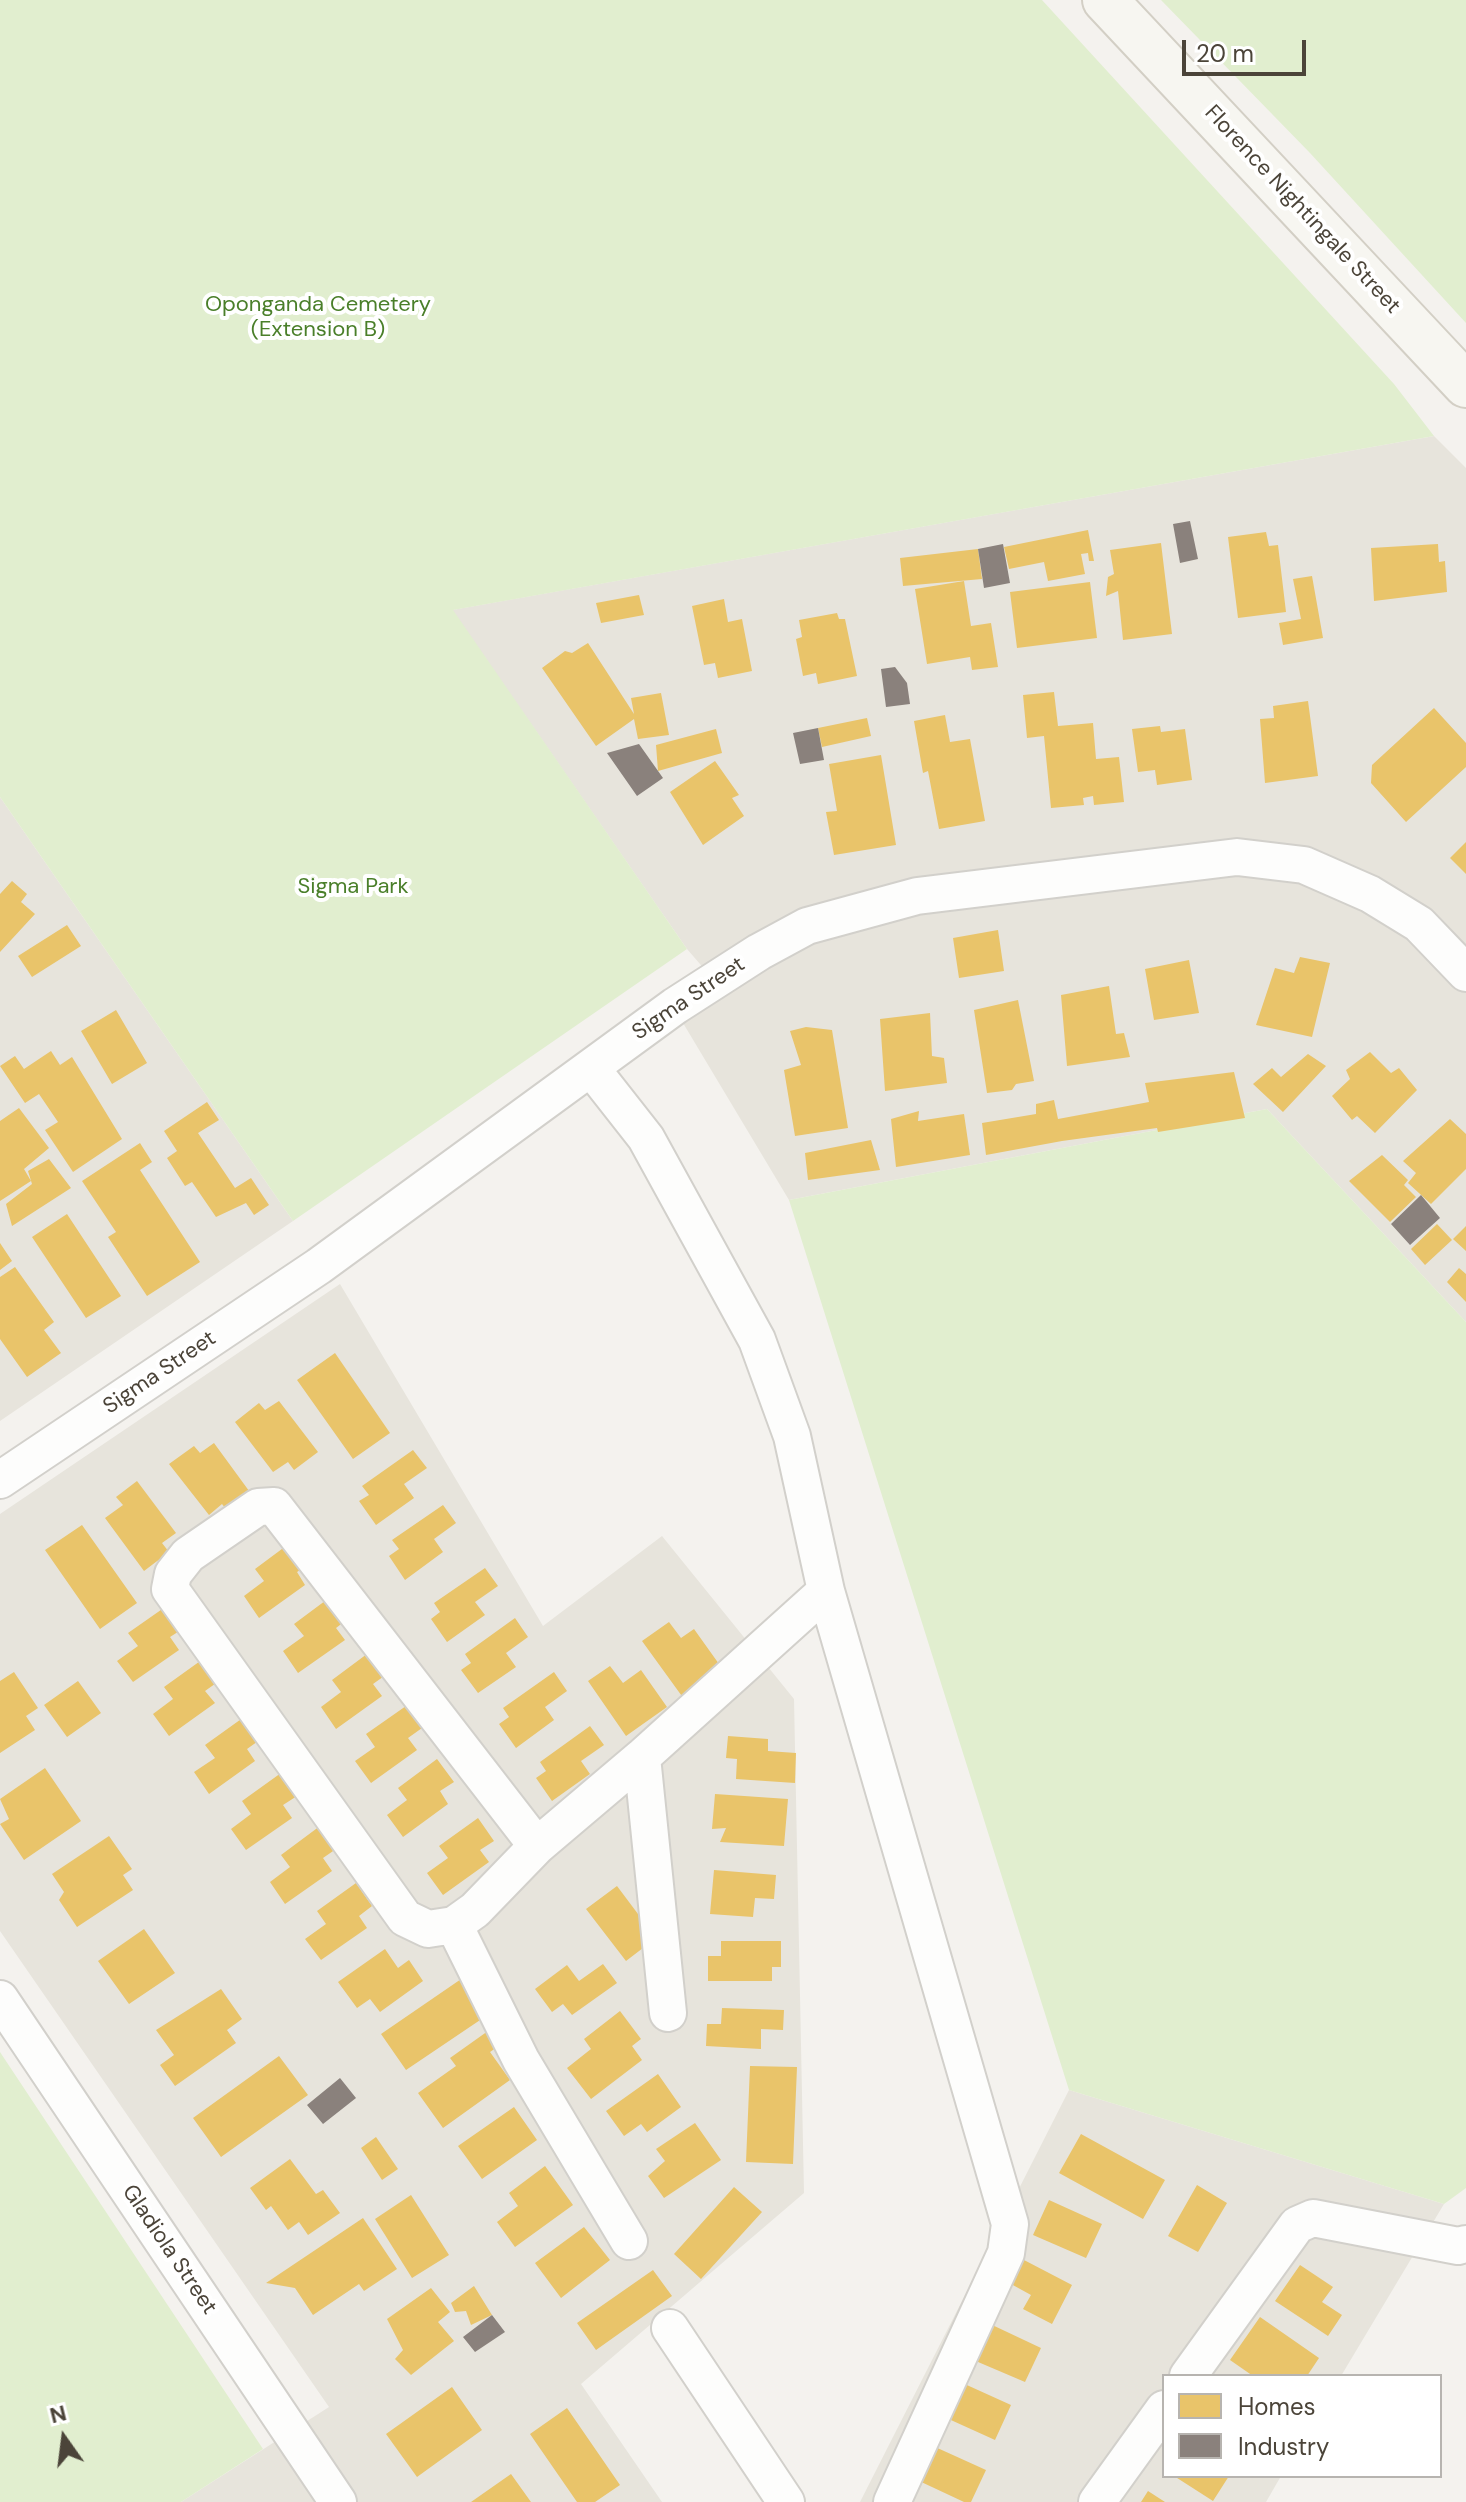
<!DOCTYPE html>
<style>
body{margin:0}
#map{position:relative;width:1466px;height:2502px;overflow:hidden;background:#f4f2ee;font-family:"DM Sans",sans-serif}
canvas{display:block}
.legend{position:absolute;left:1162px;top:2374px;width:280px;height:104px;box-sizing:border-box;background:#fff;border:2px solid #b7b4b0;margin:0;padding:10px 14px;list-style:none;font-size:24px;color:#4b4439}
.legend li{display:flex;align-items:center;gap:16px;height:40px}
.legend b{width:40px;border:2px solid #b7b4b0}
.north{position:absolute;left:24px;top:2398px;width:80px;height:80px;-webkit-text-stroke:6px #fff;paint-order:stroke;rotate:346deg;font-size:22px;font-weight:700;line-height:32px;text-align:center;color:#4b4439}
.north::after{content:'';display:block;margin:auto;width:28px;height:36px;background:#4b4439;clip-path:polygon(50% 0,100% 100%,50% 72%,0 100%)}
.scale{position:absolute;left:1182px;top:40px;width:124px;height:36px;box-sizing:border-box;border:4px solid #4b4439;border-top:0;padding-left:10px;font-size:24px;line-height:28px;white-space:nowrap;color:#4b4439;-webkit-text-stroke:6px #fff;paint-order:stroke}
</style>
<div id="map">
<canvas width="1466" height="2502"></canvas>
<ul class="legend">
<li><b style="height:22px;background:#e9c46a"></b>Homes</li>
<li><b style="height:22px;background:#8a817c"></b>Industry</li>
</ul>
<div class="north">N</div>
<div class="scale">20 m</div>
</div>
<script>
const context = document.querySelector('canvas').getContext('2d');
context.lineJoin = 'round';
function fillPath(path, color) { context.fillStyle = color; context.fill(path, 'evenodd'); }
const toPath = rows => new Path2D(rows.map(r => 'M' + r).join(''));
function stroke(path, color, width, dash) { context.strokeStyle = color; context.lineWidth = width; context.lineCap = dash ? 'butt' : 'round'; context.setLineDash(dash || []); context.stroke(path); }
function drawText(font, color, halo, rows, align = 'center') {
  context.font = font + ' "DM Sans",sans-serif'; context.lineWidth = 8; context.setLineDash([]); context.textBaseline = 'middle'; context.strokeStyle = halo; context.fillStyle = color; for (const [text, x, y, turn = 0] of rows) {
    context.save(); context.translate(x, y); context.rotate((+turn || 0) * Math.PI / 180); context.textAlign = isNaN(turn) ? turn : align; if (halo) context.strokeText(text, 0, 0); context.fillText(text, 0, 0); context.restore();
  }
}
fillPath(toPath([
 [1434,436,1466,468,1466,1322,1267,1109,789,1200,683,1023,726,994,687,949,452,610],
 [0,797,293,1221,0,1421],
 [340,1284,543,1626,662,1536,794,1699,804,2193,581,2384,662,2502,181,2502,329,2407,0,1931,0,1514],
 [1069,2090,1444,2204,1341,2376,1164,2376,1164,2476,1281,2476,1266,2502,860,2502]
]), '#e7e4dc');
fillPath(toPath([
 [0,0,1042,0,1394,384,1434,436,453,610,687,949,293,1221,0,797],
 [1161,0,1466,0,1466,323,1310,153],
 [1267,1109,1466,1322,1466,2188,1444,2204,1069,2090,789,1200],
 [0,2052,263,2449,181,2502,0,2502]
]), '#e1eecf');
fillPath(toPath([
 [1088,530,1094,561,1089,561,1088,553,1081,554,1085,574,1048,581,1044,562,1009,569,1004,547],
 [1266,532,1269,546,1278,545,1286,612,1238,618,1228,537],
 [1161,543,1172,634,1123,640,1118,591,1106,596,1108,577,1114,574,1110,550],
 [1438,544,1439,562,1445,561,1447,592,1374,601,1371,548],
 [978,549,982,579,903,586,900,558],
 [1312,576,1323,638,1283,645,1279,623,1301,619,1293,579],
 [964,581,971,626,991,623,998,667,972,670,970,657,927,664,915,589],
 [1090,582,1097,638,1017,648,1010,592],
 [639,595,644,615,601,623,596,603],
 [724,599,728,622,742,619,752,671,718,678,715,663,704,665,692,606],
 [837,613,839,619,845,619,857,676,818,684,816,673,803,676,796,639,802,637,799,620],
 [588,643,634,714,631,698,661,693,669,735,638,739,634,719,596,746,542,668,565,651,572,653],
 [1054,692,1058,726,1093,723,1096,759,1119,757,1124,802,1094,805,1093,796,1083,798,1084,805,1051,808,1044,736,1027,738,1023,695],
 [1308,701,1318,776,1265,783,1260,719,1274,718,1273,706],
 [1434,708,1466,743,1466,767,1406,822,1371,783,1372,765],
 [945,715,950,742,970,739,985,821,939,829,928,771,923,773,914,721],
 [867,718,871,736,822,747,818,728],
 [1160,726,1161,732,1185,729,1192,780,1157,785,1155,770,1138,772,1132,729],
 [716,729,722,753,658,771,656,745],
 [881,755,896,845,834,855,826,812,837,811,829,764],
 [715,761,739,795,732,798,744,816,703,845,670,792],
 [1466,842,1466,874,1450,858],
 [12,881,27,894,21,902,35,914,0,952,0,894],
 [67,925,81,946,32,977,18,956],
 [998,930,1004,971,959,978,953,938],
 [1300,957,1330,963,1312,1037,1256,1025,1275,968,1294,973],
 [1189,960,1199,1013,1154,1020,1145,969],
 [1109,986,1116,1034,1124,1033,1130,1057,1067,1066,1061,995],
 [1018,1000,1034,1081,1016,1084,1012,1090,987,1093,974,1010],
 [116,1010,147,1063,112,1084,81,1031],
 [930,1013,932,1056,944,1058,947,1083,885,1091,880,1019],
 [806,1027,832,1030,848,1128,795,1136,784,1070,801,1065,790,1031],
 [51,1051,60,1065,72,1057,122,1139,73,1172,45,1130,58,1122,39,1094,25,1103,0,1066,15,1056,24,1069],
 [1370,1052,1391,1073,1399,1068,1417,1090,1375,1133,1357,1116,1352,1120,1332,1096,1350,1079,1346,1070],
 [1308,1054,1326,1066,1283,1112,1253,1084,1272,1068,1281,1077],
 [1234,1072,1245,1118,1158,1132,1157,1128,1062,1141,986,1155,982,1123,1036,1114,1036,1104,1054,1100,1058,1119,1149,1102,1145,1083],
 [207,1102,219,1120,198,1133,235,1188,251,1178,269,1205,254,1215,246,1203,216,1217,192,1182,185,1186,167,1158,177,1151,164,1131],
 [19,1108,49,1148,24,1169,31,1181,0,1201,0,1121],
 [919,1111,918,1121,964,1114,970,1155,896,1167,891,1119],
 [1450,1119,1466,1134,1466,1169,1431,1204,1408,1183,1416,1173,1403,1161],
 [871,1140,880,1170,808,1180,805,1153],
 [140,1143,152,1162,140,1170,200,1262,147,1296,108,1237,116,1232,82,1181],
 [1382,1155,1408,1180,1404,1185,1416,1197,1390,1222,1349,1181],
 [49,1159,71,1188,12,1226,6,1204,32,1184,28,1171],
 [67,1214,121,1296,86,1318,32,1237],
 [1437,1224,1452,1240,1425,1265,1411,1249],
 [1466,1226,1466,1251,1453,1239],
 [0,1243,12,1261,0,1270],
 [15,1267,54,1322,44,1330,61,1353,27,1377,0,1339,0,1277],
 [1459,1268,1466,1274,1466,1302,1447,1282],
 [335,1353,390,1433,353,1459,297,1380],
 [279,1401,318,1452,294,1470,288,1462,273,1472,235,1422,259,1403,265,1410],
 [214,1443,252,1495,229,1513,222,1504,209,1515,169,1464,194,1446,200,1453],
 [413,1450,427,1468,404,1484,414,1498,376,1525,359,1501,369,1495,362,1486],
 [137,1481,176,1533,162,1543,169,1552,144,1571,105,1518,123,1505,116,1497],
 [443,1505,456,1523,434,1539,443,1552,405,1580,389,1556,399,1549,392,1540],
 [82,1525,137,1603,100,1629,45,1550],
 [294,1540,311,1563,297,1572,305,1585,259,1618,244,1596,264,1581,255,1569],
 [485,1568,498,1586,475,1602,485,1615,447,1642,431,1619,440,1612,434,1603],
 [333,1595,349,1618,336,1628,345,1640,298,1673,283,1651,304,1636,294,1624],
 [168,1605,184,1628,170,1637,179,1650,133,1682,117,1661,138,1646,128,1633],
 [515,1618,528,1637,506,1653,516,1667,478,1693,461,1670,471,1663,465,1654],
 [669,1622,681,1638,694,1629,724,1671,684,1699,642,1641],
 [371,1651,387,1674,373,1684,382,1696,336,1729,321,1707,341,1692,332,1680],
 [203,1659,219,1681,205,1691,215,1703,169,1736,153,1714,173,1699,164,1687],
 [610,1666,623,1683,641,1670,667,1707,626,1736,588,1681],
 [14,1672,38,1708,26,1716,35,1730,0,1753,0,1681],
 [554,1672,567,1691,545,1707,554,1720,516,1748,499,1724,509,1717,503,1708],
 [78,1681,101,1713,67,1737,44,1705],
 [406,1706,422,1728,408,1738,417,1750,371,1783,355,1761,375,1747,366,1734],
 [244,1717,261,1739,247,1749,255,1761,209,1794,194,1772,215,1758,205,1745],
 [590,1726,604,1745,581,1761,590,1774,552,1801,536,1778,546,1771,540,1762],
 [728,1736,768,1739,768,1751,796,1753,795,1783,736,1779,737,1759,726,1758],
 [437,1759,454,1782,440,1791,448,1804,403,1837,387,1815,407,1800,398,1788],
 [45,1768,81,1821,24,1860,0,1824,9,1819,0,1799],
 [281,1773,297,1796,283,1805,292,1818,246,1850,231,1829,251,1814,242,1801],
 [715,1794,788,1799,784,1846,720,1842,726,1828,712,1829],
 [478,1818,494,1841,480,1850,489,1862,443,1895,427,1873,448,1858,439,1846],
 [320,1826,336,1849,323,1858,332,1871,285,1904,270,1882,290,1867,281,1855],
 [109,1836,132,1869,123,1875,133,1890,77,1927,59,1900,64,1892,52,1874],
 [714,1870,776,1875,774,1899,755,1898,753,1917,710,1914],
 [356,1883,372,1906,359,1916,367,1928,321,1960,305,1939,326,1924,317,1911],
 [617,1886,656,1938,626,1961,586,1909],
 [144,1929,175,1973,129,2004,98,1961],
 [721,1941,781,1941,781,1967,772,1967,772,1981,708,1981,708,1956,721,1956],
 [385,1949,398,1968,409,1960,423,1981,380,2012,370,1999,357,2008,338,1982],
 [603,1964,617,1983,572,2015,563,2004,552,2012,535,1989,567,1965,579,1981],
 [467,1975,492,2012,406,2070,381,2034],
 [221,1989,242,2019,227,2030,236,2043,175,2086,160,2065,174,2055,156,2030],
 [722,2008,784,2010,783,2030,761,2029,761,2049,706,2046,707,2024,721,2024],
 [620,2011,641,2039,632,2046,642,2060,591,2099,567,2068,591,2049,584,2039],
 [495,2026,506,2041,490,2052,510,2080,443,2128,418,2093,456,2066,450,2058],
 [279,2056,308,2095,221,2157,193,2118],
 [750,2066,797,2067,793,2164,746,2162],
 [658,2074,681,2107,647,2132,641,2124,624,2136,606,2111],
 [514,2107,537,2140,482,2179,458,2146],
 [695,2123,721,2160,664,2198,648,2176,665,2161,656,2149],
 [1081,2134,1165,2180,1143,2219,1059,2173],
 [376,2137,398,2169,382,2180,361,2148],
 [290,2159,316,2194,323,2190,340,2213,308,2235,299,2222,288,2230,271,2206,266,2210,250,2188],
 [545,2166,573,2205,515,2247,497,2222,518,2206,509,2193],
 [1197,2185,1227,2203,1198,2252,1168,2236],
 [734,2187,762,2212,701,2279,674,2254],
 [411,2195,449,2255,412,2278,375,2219],
 [1049,2200,1102,2224,1086,2258,1033,2235],
 [363,2218,397,2269,364,2291,359,2284,313,2315,295,2288,266,2283],
 [584,2227,610,2260,561,2298,535,2263],
 [1024,2260,1072,2285,1052,2324,1023,2309,1031,2295,1011,2284],
 [1300,2265,1333,2287,1322,2302,1342,2315,1328,2336,1275,2301],
 [653,2270,672,2296,596,2350,577,2323],
 [474,2286,492,2315,471,2325,466,2311,455,2312,451,2303],
 [431,2288,450,2312,438,2322,454,2341,411,2375,395,2359,403,2350,387,2319],
 [1260,2317,1319,2358,1307,2376,1253,2376,1230,2360],
 [988,2323,1041,2348,1025,2382,971,2359],
 [958,2381,1011,2405,995,2440,942,2416],
 [452,2387,482,2430,417,2477,386,2434],
 [567,2408,620,2485,595,2502,577,2502,530,2434],
 [933,2446,986,2470,971,2502,964,2502,917,2480],
 [511,2474,531,2502,471,2502],
 [1174,2476,1229,2476,1213,2501],
 [1148,2491,1165,2502,1141,2502]
]), '#e9c46a');
fillPath(toPath([
 [1190,521,1198,559,1180,563,1173,524],
 [1003,544,1010,583,984,588,978,549],
 [895,667,907,683,910,704,886,707,881,669],
 [818,728,824,760,800,764,793,733],
 [639,744,663,778,637,796,607,753],
 [1421,1195,1440,1218,1410,1245,1391,1224],
 [340,2078,356,2098,323,2124,307,2105],
 [492,2315,505,2332,475,2352,463,2337]
]), '#8a817c');
const minor = toPath([
 [591,1068,646,1138,757,1340,792,1436,826,1591,1010,2224,1006,2253,892,2502],
 [0,1480,319,1266,675,1006,759,952,807,926,917,896,1237,857,1304,865,1370,894,1419,924,1466,973],
 [642,1757,668,2013],
 [537,1846,274,1506,258,1507,188,1555,173,1574,170,1589,405,1918,428,1929,454,1925,475,1910,537,1846,642,1757,826,1591],
 [454,1925,521,2060,629,2241],
 [0,1999,338,2502],
 [670,2328,786,2502],
 [1188,2376,1297,2225,1313,2218,1458,2246,1466,2244],
 [1097,2502,1164,2409]
]);
const secondary = toPath([
 [1105,0,1466,385]
]);
stroke(minor, '#d2d0cb', 40);
stroke(secondary, '#d3cfc5', 48);
stroke(minor, '#fdfdfc', 36);
stroke(secondary, '#f7f6f1', 44);
drawText('22px', '#4b4439', '#fff', [
 ["Florence Nightingale Street",1302,210,47],
 ["Sigma Street",689,999,-34],
 ["Sigma Street",160,1373,-34],
 ["Gladiola Street",169,2250,56]
]);
drawText('22px', '#4a7f2a', '#fff', [
 ["Oponganda Cemetery",318,305],
 ["(Extension B)",318,330],
 ["Sigma Park",353,887]
]);
</script>
